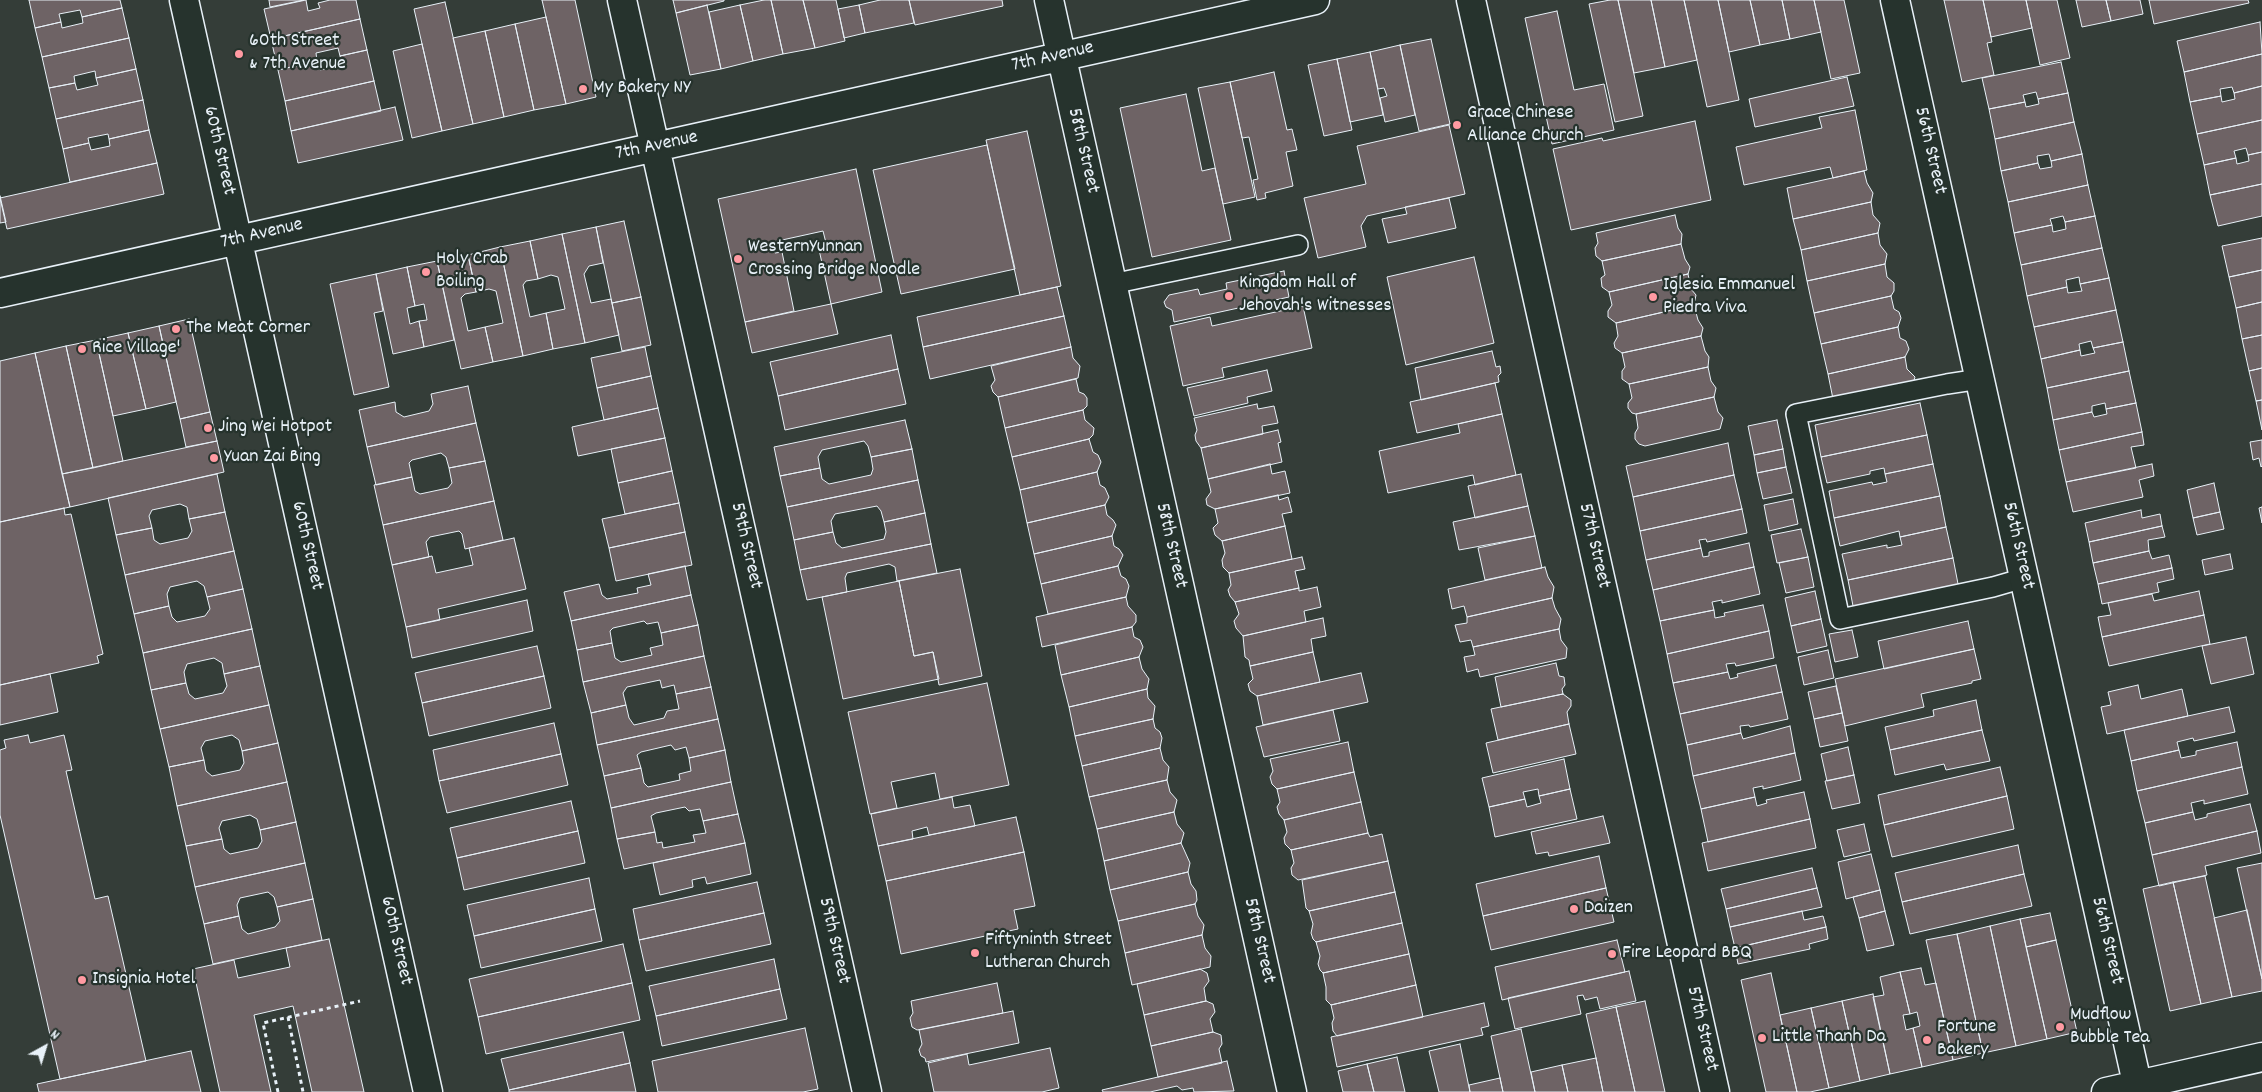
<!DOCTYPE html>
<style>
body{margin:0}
#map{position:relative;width:2262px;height:1092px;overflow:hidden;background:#343d38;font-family:Dekko,sans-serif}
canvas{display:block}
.north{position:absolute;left:20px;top:1022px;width:50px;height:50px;-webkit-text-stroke:4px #26332d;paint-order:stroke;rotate:39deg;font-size:14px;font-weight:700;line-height:20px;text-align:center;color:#e8f1f8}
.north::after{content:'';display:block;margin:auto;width:18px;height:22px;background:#e8f1f8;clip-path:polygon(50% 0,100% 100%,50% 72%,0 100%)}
</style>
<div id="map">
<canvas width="2262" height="1092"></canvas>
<div class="north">N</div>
</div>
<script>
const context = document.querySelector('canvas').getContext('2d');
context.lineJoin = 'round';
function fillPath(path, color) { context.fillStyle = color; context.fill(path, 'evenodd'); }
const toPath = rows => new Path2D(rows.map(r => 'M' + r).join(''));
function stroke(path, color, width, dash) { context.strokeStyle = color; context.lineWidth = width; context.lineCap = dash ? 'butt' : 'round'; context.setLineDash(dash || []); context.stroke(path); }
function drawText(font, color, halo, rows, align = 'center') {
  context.font = font + ' Dekko,sans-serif'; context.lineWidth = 4.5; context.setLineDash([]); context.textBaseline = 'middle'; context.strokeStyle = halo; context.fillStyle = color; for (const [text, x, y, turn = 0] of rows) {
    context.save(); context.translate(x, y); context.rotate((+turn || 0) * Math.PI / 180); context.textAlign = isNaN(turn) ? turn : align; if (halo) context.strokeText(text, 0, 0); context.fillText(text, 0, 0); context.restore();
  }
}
const building = toPath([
 [29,0,120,0,122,8,82,17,80,10,59,14,61,22,35,28,29,0],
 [269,0,304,0,270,7,269,0],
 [306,0,308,11,320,8,318,3,330,0,356,0,360,19,271,39,264,9,306,0],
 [542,0,575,0,596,97,566,104,542,0],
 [673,0,724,0,724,1,676,13,673,0],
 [764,0,771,0,783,54,753,61,740,5,764,0],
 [771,0,803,0,815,48,783,54,771,0],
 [803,0,836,0,845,41,815,48,803,0],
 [880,0,909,0,914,23,865,33,859,5,880,0],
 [909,0,1002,0,1003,6,915,25,909,0],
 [1610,0,1618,0,1643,116,1615,122,1589,4,1610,0],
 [1618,0,1651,0,1665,67,1634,73,1618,0],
 [1651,0,1684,0,1697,60,1665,67,1651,0],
 [1684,0,1718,0,1739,100,1707,107,1684,0],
 [1718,0,1750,0,1760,45,1729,52,1718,0],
 [1750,0,1782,0,1790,39,1760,45,1750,0],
 [1782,0,1814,0,1821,32,1790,39,1782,0],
 [1814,0,1844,0,1860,73,1831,79,1814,0],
 [1944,0,1983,0,1992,42,1987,43,1994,75,1962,82,1944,0],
 [1983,0,2026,0,2032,28,1991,37,1983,0],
 [2026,0,2057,0,2070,58,2040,65,2026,0],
 [2076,0,2106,0,2111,21,2082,27,2076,0],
 [2106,0,2140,0,2143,14,2111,21,2106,0],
 [2149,0,2248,0,2249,3,2154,24,2149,0],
 [445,2,473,124,442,131,414,9,445,2],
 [707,5,721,69,690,75,676,13,707,5],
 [740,5,753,61,721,69,709,12,740,5],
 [859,5,865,33,844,38,838,9,859,5],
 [122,8,129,38,42,57,35,28,61,22,62,28,83,23,82,17,122,8],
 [1557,11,1574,90,1604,84,1614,130,1552,144,1525,18,1557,11],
 [546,17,566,104,534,110,515,24,546,17],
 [360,19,367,50,340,56,338,48,316,53,317,61,278,70,271,39,360,19],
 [2260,22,2262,54,2184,72,2177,41,2260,22],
 [515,24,534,110,504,117,485,31,515,24],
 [485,31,504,117,473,124,453,38,485,31],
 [129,38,136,69,96,78,95,71,74,76,75,83,49,88,42,57,129,38],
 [1431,39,1450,124,1419,131,1400,45,1431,39],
 [422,44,442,131,412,138,393,51,422,44],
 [1400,45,1415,115,1385,122,1380,98,1387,96,1384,88,1378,89,1370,52,1400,45],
 [367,50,374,81,285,101,278,70,317,61,320,70,342,65,340,56,367,50],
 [1370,52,1383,115,1350,122,1337,59,1370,52],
 [2262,54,2262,86,2234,93,2232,87,2220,89,2221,96,2190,102,2184,72,2262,54],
 [1337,59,1352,130,1324,136,1308,65,1337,59],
 [2061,62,2068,93,2038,99,2036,92,2023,95,2025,102,1989,109,1982,78,2061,62],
 [136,69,143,100,56,119,49,88,75,83,77,90,98,85,96,78,136,69],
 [1274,72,1287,130,1292,129,1297,150,1286,152,1293,186,1265,193,1266,198,1257,200,1253,180,1258,179,1249,137,1242,138,1230,82,1274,72],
 [1847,77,1854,106,1755,127,1749,99,1847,77],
 [374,81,381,111,291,131,285,101,374,81],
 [1230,82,1255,197,1223,204,1198,88,1230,82],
 [2262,86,2262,120,2197,134,2190,102,2221,96,2222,102,2235,99,2234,93,2262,86],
 [2068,93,2074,122,1995,139,1989,109,2025,102,2026,107,2039,104,2038,99,2068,93],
 [1186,94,1202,171,1215,168,1231,240,1152,257,1120,108,1186,94],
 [143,100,149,130,109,139,108,134,88,138,89,143,63,149,56,119,143,100],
 [395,107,403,140,298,163,291,131,395,107],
 [1855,110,1867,170,1833,178,1830,167,1744,185,1736,147,1822,128,1819,117,1855,110],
 [2262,120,2262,152,2248,155,2246,148,2234,151,2236,158,2204,165,2197,134,2262,120],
 [1695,121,1711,200,1571,230,1553,149,1602,138,1603,141,1695,121],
 [2074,122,2082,154,2051,161,2049,154,2037,156,2038,163,2001,171,1995,139,2074,122],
 [1449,125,1465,194,1367,216,1361,226,1366,247,1318,258,1304,198,1366,184,1357,146,1449,125],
 [149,130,157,163,70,182,63,149,89,143,91,150,110,146,109,139,149,130],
 [1027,131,1061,286,1020,295,986,140,1027,131],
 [987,145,1015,269,901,294,873,170,987,145],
 [2262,152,2262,184,2210,195,2204,165,2236,158,2237,164,2249,161,2248,155,2262,152],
 [2082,154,2088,185,2008,202,2001,171,2038,163,2040,169,2052,167,2051,161,2082,154],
 [157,163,164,194,7,229,0,198,157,163],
 [856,169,882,292,831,304,818,245,826,243,823,231,773,242,775,253,782,252,794,311,745,322,718,199,856,169],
 [1864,171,1867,183,1873,193,1871,202,1793,219,1787,188,1864,171],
 [2262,184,2262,216,2218,226,2210,195,2262,184],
 [2088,185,2095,216,2065,222,2063,216,2050,219,2052,225,2014,233,2008,202,2088,185],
 [0,196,6,222,0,223,0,196],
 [1449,198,1456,228,1388,243,1382,219,1407,214,1405,207,1449,198],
 [1871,202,1873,215,1880,223,1878,233,1801,250,1793,219,1871,202],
 [1675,215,1678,228,1682,234,1681,244,1602,261,1596,256,1595,248,1598,243,1596,233,1675,215],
 [2095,216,2102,248,2021,265,2014,233,2052,225,2053,232,2066,229,2065,222,2095,216],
 [624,221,641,297,612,303,596,227,624,221],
 [596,227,603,263,589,266,584,274,591,303,611,299,619,335,585,343,562,234,596,227],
 [1878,233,1880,245,1887,254,1885,264,1807,281,1801,250,1878,233],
 [562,234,585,343,553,349,546,313,565,309,558,277,551,275,538,279,530,241,562,234],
 [2262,238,2262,270,2229,277,2222,246,2262,238],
 [530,241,538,279,526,281,523,285,530,317,546,313,553,349,523,356,500,247,530,241],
 [1681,244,1685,259,1690,267,1688,274,1609,292,1602,287,1601,278,1605,275,1602,261,1681,244],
 [500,247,523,356,493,362,485,327,503,323,496,291,489,289,476,292,468,255,500,247],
 [2102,248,2109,278,2080,284,2079,277,2066,280,2067,287,2027,296,2021,265,2102,248],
 [468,255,476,292,465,294,461,298,468,331,485,327,493,362,461,369,437,261,468,255],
 [1474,257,1494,343,1406,365,1387,277,1474,257],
 [437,261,454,340,424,347,419,321,427,320,424,304,415,306,407,267,437,261],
 [1885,264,1887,277,1894,283,1894,291,1891,296,1814,313,1807,281,1885,264],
 [407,267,415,306,407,308,410,324,419,321,424,347,393,354,376,274,407,267],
 [2262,270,2262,302,2236,308,2229,277,2262,270],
 [1284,271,1289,297,1174,322,1172,310,1166,307,1164,302,1169,295,1198,289,1200,295,1227,289,1226,283,1284,271],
 [376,274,383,311,374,313,389,387,354,395,330,284,376,274],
 [1688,274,1691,289,1696,295,1694,305,1616,323,1608,317,1608,311,1612,305,1609,292,1688,274],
 [2109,278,2116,310,2034,327,2027,296,2067,287,2068,293,2082,291,2080,284,2109,278],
 [1057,287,1064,316,923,347,917,317,1057,287],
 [1891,296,1894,309,1899,312,1901,318,1898,327,1821,344,1814,313,1891,296],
 [641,297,651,345,622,351,612,303,641,297],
 [2262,302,2262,335,2242,339,2236,308,2262,302],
 [831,304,838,334,752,353,745,322,831,304],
 [1694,305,1698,320,1703,328,1701,336,1622,353,1615,348,1614,343,1618,336,1616,323,1694,305],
 [1303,306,1312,348,1222,368,1224,377,1183,386,1170,326,1210,317,1212,326,1303,306],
 [2116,310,2123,342,2093,348,2091,341,2079,344,2080,350,2041,359,2034,327,2116,310],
 [1064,316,1071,347,930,379,923,347,1064,316],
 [189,319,210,412,180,419,159,326,189,319],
 [159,326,176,402,146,409,128,333,159,326],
 [1898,327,1900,338,1906,341,1909,349,1905,357,1828,374,1821,344,1898,327],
 [128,333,146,409,113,416,96,340,128,333],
 [891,335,898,369,778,396,770,362,891,335],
 [2262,335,2262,368,2249,371,2242,339,2262,335],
 [1701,336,1705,351,1709,357,1708,367,1629,384,1622,379,1622,371,1625,367,1622,353,1701,336],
 [96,340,123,461,93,468,66,346,96,340],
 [2123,342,2129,371,2047,388,2041,359,2080,350,2081,356,2095,353,2093,348,2123,342],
 [66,346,93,468,62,474,35,353,66,346],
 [645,347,651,376,597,388,591,358,645,347],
 [1071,347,1073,358,1080,366,1078,378,998,397,993,392,991,386,995,380,991,366,1071,347],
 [1492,351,1496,367,1500,366,1501,373,1498,376,1499,382,1421,400,1415,368,1492,351],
 [35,353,70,507,0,522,0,361,35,353],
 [1905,357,1907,369,1915,377,1913,384,1834,404,1828,374,1905,357],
 [1708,367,1711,381,1716,388,1714,397,1636,414,1632,413,1628,408,1628,403,1632,398,1629,384,1708,367],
 [2262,368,2262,400,2256,401,2249,371,2262,368],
 [898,369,906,404,785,430,778,396,898,369],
 [1267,370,1272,391,1247,397,1248,403,1194,416,1187,388,1267,370],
 [2129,371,2136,403,2106,409,2105,403,2092,406,2092,412,2053,420,2047,388,2129,371],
 [651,376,658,408,604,420,597,388,651,376],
 [1076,379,1079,392,1084,394,1087,398,1087,406,1083,410,1005,428,998,397,1076,379],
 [1495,383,1502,414,1417,433,1410,402,1495,383],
 [468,386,476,423,367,447,359,410,395,402,396,412,404,417,429,411,433,404,431,394,468,386],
 [1714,397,1718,412,1723,418,1720,429,1645,446,1639,444,1635,439,1635,433,1638,428,1636,414,1714,397],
 [2262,400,2262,430,2256,401,2262,400],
 [1920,403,1927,435,1821,457,1815,425,1920,403],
 [2136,403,2142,432,2059,450,2053,420,2092,412,2094,417,2107,414,2106,409,2136,403],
 [1257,404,1258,409,1274,406,1278,423,1262,426,1263,434,1201,448,1196,441,1195,435,1197,430,1194,418,1257,404],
 [658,408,665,438,578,456,572,427,658,408],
 [1083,410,1085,420,1094,428,1093,435,1089,439,1012,457,1005,428,1083,410],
 [210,412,217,441,186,447,180,419,210,412],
 [1502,414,1516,475,1475,485,1473,475,1388,493,1379,451,1460,433,1458,424,1502,414],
 [905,420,912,449,871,457,868,446,864,441,822,450,818,457,820,468,780,476,774,447,905,420],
 [1777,420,1783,449,1754,455,1748,426,1777,420],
 [476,423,485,461,449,468,446,457,441,453,412,460,409,463,412,477,376,485,367,447,476,423],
 [1278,430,1281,442,1278,443,1282,462,1208,479,1201,448,1278,430],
 [2142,432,2144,445,2131,447,2136,468,2066,482,2059,450,2142,432],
 [1927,435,1933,464,1885,474,1884,468,1870,471,1870,474,1827,483,1821,457,1927,435],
 [665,438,672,471,618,483,611,449,665,438],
 [1089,439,1093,452,1098,455,1101,462,1097,472,1020,490,1012,457,1089,439],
 [2262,440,2262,466,2261,467,2259,458,2253,460,2250,442,2262,440],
 [217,441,224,472,70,507,62,474,217,441],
 [1728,443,1734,475,1633,497,1626,466,1728,443],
 [912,449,918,480,787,507,780,476,820,468,822,479,829,484,871,475,873,469,871,457,912,449],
 [1783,449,1786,467,1757,473,1754,455,1783,449],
 [485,461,494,501,383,525,374,485,412,477,415,491,420,494,448,488,452,483,449,468,485,461],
 [1270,464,1272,474,1285,471,1290,493,1215,509,1207,505,1206,499,1211,492,1208,479,1270,464],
 [1933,464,1940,496,1834,518,1829,491,1872,482,1873,485,1887,482,1885,474,1933,464],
 [2152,464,2154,476,2139,480,2143,497,2073,512,2066,482,2152,464],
 [1786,467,1792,493,1763,499,1757,473,1786,467],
 [672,471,679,503,625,514,618,483,672,471],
 [1097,472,1100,485,1105,488,1109,497,1105,505,1027,523,1020,490,1097,472],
 [217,474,225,512,189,519,187,507,180,504,152,510,149,516,152,528,116,535,108,498,217,474],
 [1521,474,1528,506,1475,518,1468,486,1521,474],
 [1734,475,1742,509,1640,531,1633,497,1734,475],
 [918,480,925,513,884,522,881,511,877,506,835,514,831,521,833,532,794,540,787,507,918,480],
 [2214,483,2220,512,2193,518,2187,490,2214,483],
 [1278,495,1279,500,1288,497,1292,512,1282,514,1285,526,1222,541,1215,535,1213,528,1218,523,1215,509,1278,495],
 [1940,496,1946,527,1900,537,1899,531,1840,546,1834,518,1940,496],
 [1793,499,1798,524,1769,531,1764,505,1793,499],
 [494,501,503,540,465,549,462,534,459,531,430,537,426,542,429,557,392,565,383,525,494,501],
 [679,503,685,532,609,548,602,519,679,503],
 [1105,505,1107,515,1113,520,1116,525,1112,536,1034,554,1027,523,1105,505],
 [1528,506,1535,536,1459,550,1453,522,1528,506],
 [2262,507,2262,523,2259,508,2262,507],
 [64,508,65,515,71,514,103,654,97,656,99,663,0,685,0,522,64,508],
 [1742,509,1747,533,1707,542,1706,539,1699,540,1701,548,1646,560,1640,531,1742,509],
 [2141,510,2142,518,2160,514,2162,526,2089,542,2085,523,2141,510],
 [225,512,234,551,125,575,116,535,152,528,154,540,160,544,188,538,192,531,189,519,225,512],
 [2220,512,2224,529,2197,535,2193,518,2220,512],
 [925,513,931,544,800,570,794,540,833,532,836,543,842,548,884,539,886,532,884,522,925,513],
 [1285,526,1292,559,1229,573,1223,567,1222,560,1225,553,1222,541,1285,526],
 [2162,526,2165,537,2148,540,2149,551,2093,563,2089,542,2162,526],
 [1946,527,1953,558,1848,580,1842,554,1887,545,1887,548,1902,545,1900,537,1946,527],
 [1801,529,1808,557,1777,563,1771,535,1801,529],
 [685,532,692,565,616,581,609,548,685,532],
 [1112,536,1114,546,1119,549,1123,555,1118,566,1041,584,1034,554,1112,536],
 [1535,536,1542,568,1485,580,1478,548,1535,536],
 [514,538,526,589,438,609,440,620,406,627,392,565,432,556,436,573,473,565,469,548,514,538],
 [1749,543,1754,567,1653,590,1646,560,1701,548,1703,557,1709,556,1709,552,1749,543],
 [931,544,937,573,897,581,895,567,889,564,847,573,845,578,847,592,807,600,800,570,931,544],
 [234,551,243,589,207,597,204,586,197,581,170,587,167,594,169,606,134,614,125,575,234,551],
 [2149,551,2152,559,2169,555,2172,568,2098,584,2093,563,2149,551],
 [2230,554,2233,569,2205,575,2202,560,2230,554],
 [1302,557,1305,569,1295,571,1299,588,1235,602,1230,596,1228,590,1231,585,1229,573,1302,557],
 [1808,557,1814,587,1786,593,1779,563,1808,557],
 [1953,558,1959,589,1854,611,1848,580,1953,558],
 [685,566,691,595,571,621,564,592,599,584,602,595,607,599,638,593,637,588,651,585,648,574,685,566],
 [1118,566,1121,576,1126,579,1129,586,1126,597,1048,614,1041,584,1118,566],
 [1545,567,1548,577,1554,587,1552,598,1467,617,1464,606,1452,609,1448,589,1545,567],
 [1754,567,1760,594,1722,603,1722,600,1712,602,1714,610,1660,621,1653,590,1754,567],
 [2172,568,2174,579,2157,583,2159,592,2102,604,2098,584,2172,568],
 [960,569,982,676,939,685,933,652,914,656,899,581,960,569],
 [899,581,914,656,933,652,939,679,843,699,822,597,899,581],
 [1317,587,1321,607,1304,611,1306,622,1243,636,1236,628,1234,621,1239,614,1235,602,1299,588,1299,591,1317,587],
 [243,589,252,629,143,653,134,614,169,606,172,617,177,622,205,616,210,609,207,597,243,589],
 [1815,591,1821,619,1791,626,1785,598,1815,591],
 [2199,591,2204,615,2102,637,2098,617,2111,615,2108,603,2152,594,2154,601,2199,591],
 [691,595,698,625,661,633,658,622,647,624,644,621,613,628,610,631,612,643,577,650,571,621,691,595],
 [1126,597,1128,606,1136,615,1136,622,1132,627,1042,647,1036,617,1126,597],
 [1552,598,1555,608,1561,619,1559,629,1473,647,1471,640,1460,642,1455,625,1467,623,1467,617,1552,598],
 [527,600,533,631,412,658,406,627,527,600],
 [1763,605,1769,631,1667,654,1660,621,1714,610,1715,618,1725,616,1724,613,1763,605],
 [2204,615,2210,644,2109,666,2102,637,2204,615],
 [1323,618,1326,636,1311,639,1313,652,1250,666,1249,660,1245,657,1243,636,1323,618],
 [1821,619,1827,646,1797,653,1791,626,1821,619],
 [1968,621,1974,649,1884,669,1878,641,1968,621],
 [698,625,704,656,583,682,577,650,612,643,615,658,621,662,652,655,650,648,663,645,661,633,698,625],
 [1132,627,1134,637,1140,640,1143,647,1139,657,1061,675,1055,645,1132,627],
 [252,629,260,666,224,674,222,663,214,658,187,664,184,672,186,683,151,690,143,653,252,629],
 [1559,629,1561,640,1567,648,1566,658,1480,677,1478,669,1467,672,1464,657,1475,655,1473,647,1559,629],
 [1852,630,1858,657,1835,662,1829,634,1852,630],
 [1769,631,1774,658,1736,666,1735,663,1726,664,1728,672,1673,683,1667,654,1769,631],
 [2246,637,2254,674,2211,684,2202,646,2246,637],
 [537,646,544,676,422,703,415,673,537,646],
 [1974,649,1981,679,1972,681,1972,683,1921,694,1924,707,1845,726,1835,679,1974,649],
 [1828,650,1834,678,1804,685,1798,657,1828,650],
 [1313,652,1320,682,1257,696,1250,691,1248,684,1253,679,1250,666,1313,652],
 [704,656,711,687,676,694,674,685,662,688,660,680,627,687,623,693,626,705,591,713,583,682,704,656],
 [1139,657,1142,669,1149,679,1147,689,1069,707,1061,675,1139,657],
 [1556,663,1559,676,1564,677,1565,685,1562,689,1563,694,1501,707,1495,677,1556,663],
 [1776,665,1782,692,1680,714,1673,683,1728,672,1730,679,1738,677,1737,674,1776,665],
 [260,666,269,705,160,729,151,690,186,683,189,694,195,699,223,693,227,686,224,674,260,666],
 [1361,673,1368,702,1263,725,1257,696,1361,673],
 [50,674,58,712,0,725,0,685,50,674],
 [544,676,551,708,429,736,422,703,544,676],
 [987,683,1009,785,940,799,935,773,891,782,897,808,870,814,848,712,987,683],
 [2138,685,2141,699,2182,689,2188,716,2107,734,2101,707,2111,705,2108,692,2138,685],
 [1836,686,1842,713,1814,719,1808,692,1836,686],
 [711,687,718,719,597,745,591,713,626,705,629,718,634,725,664,718,667,711,679,709,676,694,711,687],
 [1147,689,1148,698,1155,706,1153,719,1075,736,1069,707,1147,689],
 [1782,692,1788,719,1750,727,1749,725,1740,726,1741,733,1687,745,1680,714,1782,692],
 [1563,694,1571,700,1571,706,1567,712,1569,724,1498,740,1491,709,1563,694],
 [1976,700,1982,730,1890,750,1885,727,1934,716,1933,710,1976,700],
 [269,705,278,743,242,751,239,740,232,735,205,741,201,748,204,760,169,767,160,729,269,705],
 [2229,707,2235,732,2194,741,2193,738,2177,742,2179,750,2131,761,2124,730,2229,707],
 [1333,710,1340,741,1264,757,1256,727,1333,710],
 [1842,713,1848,741,1820,747,1814,719,1842,713],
 [718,719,725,750,689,758,686,747,675,750,671,745,641,752,637,755,641,768,604,776,597,745,718,719],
 [1153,719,1155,728,1160,732,1162,738,1160,748,1082,766,1075,736,1153,719],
 [554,723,561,754,439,781,433,750,554,723],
 [1569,724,1576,754,1493,773,1486,743,1569,724],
 [1790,726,1795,753,1693,776,1687,745,1741,733,1743,739,1790,726],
 [1982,730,1990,761,1946,770,1944,764,1895,775,1890,750,1982,730],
 [28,735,30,743,64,735,72,770,66,771,95,899,108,896,146,1061,60,1079,0,815,0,750,6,748,4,740,28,735],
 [1348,742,1354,772,1277,789,1272,784,1270,777,1273,771,1270,759,1348,742],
 [2237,742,2242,767,2137,791,2131,761,2179,750,2181,758,2196,755,2196,751,2237,742],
 [278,743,287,782,177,806,169,767,204,760,206,771,212,776,240,770,244,763,242,751,278,743],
 [1848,747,1854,775,1827,781,1821,754,1848,747],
 [1160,748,1163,760,1169,767,1167,780,1089,797,1082,766,1160,748],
 [725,750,731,782,611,808,604,776,641,768,644,783,648,787,680,780,679,774,691,771,689,758,725,750],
 [1795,753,1801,780,1763,789,1763,786,1753,788,1755,797,1701,809,1693,776,1795,753],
 [561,754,568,785,447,813,439,781,561,754],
 [1564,759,1570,789,1539,796,1538,789,1523,792,1525,799,1489,807,1482,778,1564,759],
 [2000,767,2007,796,1884,825,1878,795,2000,767],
 [2242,767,2248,794,2204,804,2204,800,2191,803,2193,812,2145,823,2137,791,2242,767],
 [1354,772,1361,802,1284,820,1279,814,1277,807,1280,802,1277,789,1354,772],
 [1854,775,1860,803,1832,809,1825,781,1854,775],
 [1167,780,1170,792,1177,800,1174,812,1097,829,1089,797,1167,780],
 [287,782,296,822,260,830,257,819,250,815,222,821,219,828,222,839,186,846,177,806,287,782],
 [731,782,738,814,703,821,700,809,689,811,685,807,656,813,651,816,655,832,617,839,611,808,731,782],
 [1570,789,1577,819,1495,837,1489,807,1525,799,1527,807,1541,803,1539,796,1570,789],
 [1804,792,1810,819,1708,842,1701,809,1755,797,1757,806,1767,803,1766,800,1804,792],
 [2007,796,2014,829,1892,857,1884,825,2007,796],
 [952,797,954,808,970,805,975,826,929,835,927,827,912,831,913,839,878,846,871,814,952,797],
 [571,801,578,831,457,858,450,828,571,801],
 [1361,802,1368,833,1291,850,1285,844,1284,838,1287,832,1284,820,1361,802],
 [2250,804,2257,831,2152,855,2145,823,2193,812,2195,820,2207,817,2207,814,2250,804],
 [1174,812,1177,824,1184,833,1181,843,1104,861,1097,829,1174,812],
 [738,814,745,843,624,869,617,839,655,832,657,843,662,842,663,848,695,842,693,835,706,833,703,821,738,814],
 [1603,816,1610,843,1549,856,1548,852,1536,854,1531,832,1603,816],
 [1016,817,1024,852,886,881,878,846,1016,817],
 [1810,819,1816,848,1708,871,1702,843,1810,819],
 [296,822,305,863,195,887,186,846,222,839,224,849,230,854,258,848,262,841,260,830,296,822],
 [1864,824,1870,851,1844,857,1837,830,1864,824],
 [578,831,585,863,464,890,457,858,578,831],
 [2257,831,2261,853,2205,866,2207,875,2159,886,2152,855,2257,831],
 [1368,833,1370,837,1382,834,1388,861,1298,880,1292,875,1291,868,1294,863,1291,850,1368,833],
 [745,843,751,874,707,884,705,877,692,880,693,887,660,895,653,863,745,843],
 [1181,843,1190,863,1188,872,1110,890,1104,861,1181,843],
 [2018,845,2024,874,1902,902,1895,873,2018,845],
 [1024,852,1035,906,1014,910,1018,929,901,954,886,881,1024,852],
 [1871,854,1880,890,1846,899,1838,862,1871,854],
 [1599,856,1606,888,1483,916,1476,884,1599,856],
 [1388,861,1395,892,1309,911,1306,908,1302,880,1388,861],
 [305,863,313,899,277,907,274,897,268,892,240,898,237,905,239,916,204,924,195,887,305,863],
 [2262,863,2262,979,2237,868,2262,863],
 [1812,868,1817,888,1726,909,1721,889,1812,868],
 [1188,872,1191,884,1196,891,1197,900,1195,904,1118,921,1110,890,1188,872],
 [2024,874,2032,906,1910,934,1902,902,2024,874],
 [2205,876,2232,997,2201,1004,2173,882,2205,876],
 [589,878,595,909,474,936,467,905,589,878],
 [757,882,764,913,639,940,633,909,757,882],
 [2173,882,2201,1004,2170,1011,2143,889,2173,882],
 [1606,888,1614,922,1491,950,1483,916,1606,888],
 [1817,888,1822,907,1730,927,1726,909,1817,888],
 [1880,890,1885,911,1859,918,1853,897,1880,890],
 [1395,892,1402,923,1316,942,1313,939,1311,933,1313,924,1309,911,1395,892],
 [313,899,322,940,213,964,204,924,239,916,242,929,248,934,275,927,280,921,277,907,313,899],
 [1195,904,1198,916,1204,925,1202,935,1125,953,1118,921,1195,904],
 [595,909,602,941,481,968,474,936,595,909],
 [2247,910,2262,979,2262,991,2232,997,2214,918,2247,910],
 [1802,911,1804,920,1823,916,1826,927,1735,948,1730,927,1802,911],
 [1885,911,1894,945,1867,951,1859,918,1885,911],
 [764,913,771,944,646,971,639,940,764,913],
 [2050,913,2056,940,2026,947,2020,919,2050,913],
 [2020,919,2047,1039,2016,1046,1990,926,2020,919],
 [1402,923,1409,954,1323,973,1320,970,1318,964,1320,956,1316,942,1402,923],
 [1990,926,2016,1046,1983,1053,1957,934,1990,926],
 [1826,927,1828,939,1809,944,1810,949,1738,964,1735,948,1826,927],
 [1957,934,1983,1053,1953,1060,1926,940,1957,934],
 [1202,935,1205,948,1211,956,1210,967,1132,985,1125,953,1202,935],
 [329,939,364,1092,312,1092,293,1006,254,1015,271,1092,220,1092,193,969,234,960,238,978,290,967,286,948,329,939],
 [1617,940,1625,972,1502,1000,1495,967,1617,940],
 [2056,940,2077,1032,2047,1039,2026,947,2056,940],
 [623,944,632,983,478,1017,469,979,623,944],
 [1409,954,1416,985,1331,1005,1326,1000,1326,987,1323,973,1409,954],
 [774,959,780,989,656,1016,649,986,774,959],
 [1921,968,1925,985,1936,983,1953,1060,1922,1067,1913,1028,1920,1026,1917,1012,1910,1014,1900,972,1921,968],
 [1200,969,1207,973,1209,981,1204,988,1206,1001,1144,1015,1137,984,1200,969],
 [1629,971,1636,1001,1600,1009,1597,997,1585,1000,1583,995,1577,996,1581,1014,1515,1029,1508,998,1629,971],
 [1900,972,1910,1014,1903,1015,1906,1030,1913,1028,1922,1067,1890,1074,1873,997,1884,995,1880,977,1900,972],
 [1771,973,1780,1015,1797,1092,1766,1092,1741,980,1771,973],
 [632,983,640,1020,486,1054,478,1017,632,983],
 [997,983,1003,1013,917,1030,912,1027,910,1018,913,1013,911,1001,997,983],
 [1416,985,1423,1017,1337,1036,1333,1031,1332,1023,1334,1018,1331,1005,1416,985],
 [780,989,787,1019,662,1046,656,1016,780,989],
 [1873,994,1890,1074,1860,1081,1842,1001,1873,994],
 [1206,1001,1213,1004,1215,1012,1210,1019,1213,1032,1151,1046,1144,1015,1206,1001],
 [1645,1001,1665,1092,1635,1092,1616,1007,1645,1001],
 [1842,1001,1860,1081,1829,1088,1811,1008,1842,1001],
 [1484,1003,1489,1026,1481,1028,1483,1035,1337,1067,1331,1037,1484,1003],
 [1616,1007,1635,1092,1603,1092,1596,1058,1586,1014,1616,1007],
 [1811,1008,1829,1088,1810,1092,1797,1092,1780,1015,1811,1008],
 [1013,1011,1019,1043,926,1062,925,1058,921,1056,919,1050,922,1044,919,1030,1013,1011],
 [805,1028,818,1089,803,1092,658,1092,652,1061,805,1028],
 [1521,1029,1535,1092,1503,1092,1491,1036,1521,1029],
 [623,1032,630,1063,509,1090,501,1059,623,1032],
 [1213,1032,1221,1035,1222,1044,1219,1049,1222,1063,1158,1077,1151,1046,1213,1032],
 [1460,1044,1470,1092,1439,1092,1429,1051,1460,1044],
 [1050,1048,1059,1088,1042,1092,934,1092,928,1063,967,1054,969,1065,1050,1048],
 [191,1051,201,1092,39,1092,37,1084,191,1051],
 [1397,1057,1405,1092,1374,1092,1367,1064,1397,1057],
 [1596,1058,1603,1092,1568,1092,1562,1065,1596,1058],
 [1227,1061,1234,1091,1194,1092,1193,1088,1182,1090,1177,1086,1150,1092,1103,1092,1102,1090,1227,1061],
 [630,1063,636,1092,509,1092,509,1090,630,1063],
 [1367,1064,1374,1092,1343,1092,1338,1071,1367,1064],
 [1562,1065,1568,1092,1535,1092,1531,1072,1562,1065],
 [1500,1078,1503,1092,1470,1092,1469,1085,1500,1078]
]);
fillPath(building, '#6e6365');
stroke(building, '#e8f1f8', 1);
const lane = toPath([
 [1112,284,1298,245],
 [1980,379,1947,384,1796,414,1840,619,1993,587,2024,578]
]);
const street = toPath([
 [184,0,428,1092],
 [622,0,867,1092],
 [1049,0,1292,1092],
 [1471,0,1715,1092],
 [1895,0,2139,1092],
 [0,293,1315,0],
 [2106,1092,2262,1057]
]);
stroke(lane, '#e8f1f8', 22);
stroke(street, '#e8f1f8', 31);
stroke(toPath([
 [288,1017,303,1092],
 [278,1092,263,1023,360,1001]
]), '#e8f1f8', 3, [4, 4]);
stroke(lane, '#26332d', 19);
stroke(street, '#26332d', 28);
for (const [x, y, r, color] of [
 [239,54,5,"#ff9aa2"],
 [583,89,5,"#ff9aa2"],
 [1457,125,5,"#ff9aa2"],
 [738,259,5,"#ff9aa2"],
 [426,272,5,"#ff9aa2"],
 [1229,296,5,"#ff9aa2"],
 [1653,297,5,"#ff9aa2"],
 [176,329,5,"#ff9aa2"],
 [82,349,5,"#ff9aa2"],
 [208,428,5,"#ff9aa2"],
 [214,458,5,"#ff9aa2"],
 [1574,909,5,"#ff9aa2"],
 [975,953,5,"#ff9aa2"],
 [1612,954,5,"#ff9aa2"],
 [82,980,5,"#ff9aa2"],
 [2060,1027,5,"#ff9aa2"],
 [1762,1038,5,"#ff9aa2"],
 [1927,1040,5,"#ff9aa2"]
]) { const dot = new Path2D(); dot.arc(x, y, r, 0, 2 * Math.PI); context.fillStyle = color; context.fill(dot); stroke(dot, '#26332d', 2); }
drawText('20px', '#e8f1f8', '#26332d', [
 ["60th Street",249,42],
 ["& 7th Avenue",249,65],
 ["My Bakery NY",593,89],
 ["Grace Chinese",1467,114],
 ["Alliance Church",1467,137],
 ["WesternYunnan",748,248],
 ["Crossing Bridge Noodle",748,271],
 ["Holy Crab",436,260],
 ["Boiling",436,283],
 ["Kingdom Hall of",1239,284],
 ["Jehovah's Witnesses",1239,307],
 ["Iglesia Emmanuel",1663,286],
 ["Piedra Viva",1663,309],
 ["The Meat Corner",186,329],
 ["Rice Village'",92,349],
 ["Jing Wei Hotpot",218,428],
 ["Yuan Zai Bing",224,458],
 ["Daizen",1584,909],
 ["Fiftyninth Street",985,941],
 ["Lutheran Church",985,964],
 ["Fire Leopard BBQ",1622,954],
 ["Insignia Hotel",92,980],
 ["Mudflow",2070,1016],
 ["Bubble Tea",2070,1039],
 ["Fortune",1937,1028],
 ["Bakery",1937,1051],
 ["Little Thanh Da",1772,1038]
], 'left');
drawText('20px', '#e8f1f8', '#26332d', [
 ["7th Avenue",1053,58,-13],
 ["7th Avenue",657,147,-12],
 ["60th Street",218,151,77],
 ["58th Street",1082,151,77],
 ["56th Street",1929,151,77],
 ["7th Avenue",262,235,-13],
 ["60th Street",306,546,77],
 ["59th Street",745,546,77],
 ["58th Street",1170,546,77],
 ["57th Street",1593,546,77],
 ["56th Street",2017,546,77],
 ["60th Street",395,941,77],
 ["59th Street",833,941,77],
 ["58th Street",1258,941,77],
 ["56th Street",2106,941,77],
 ["57th Street",1701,1029,77]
]);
</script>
